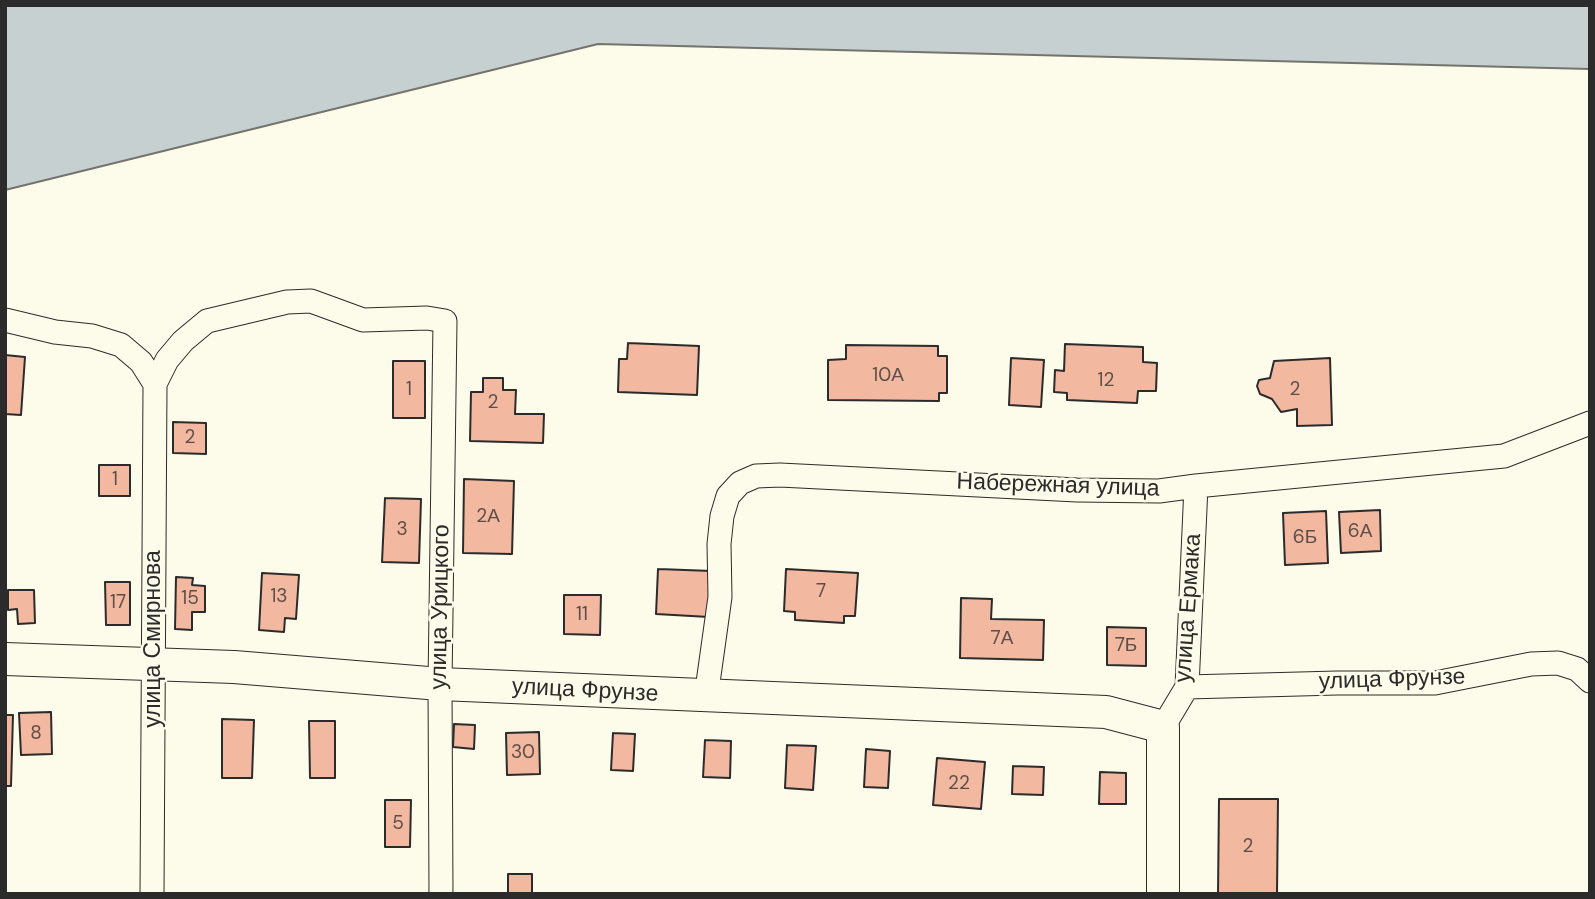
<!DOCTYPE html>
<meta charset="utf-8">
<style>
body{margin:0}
#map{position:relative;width:1595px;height:899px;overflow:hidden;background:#fdfbea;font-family:"DM Sans",sans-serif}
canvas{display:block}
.frame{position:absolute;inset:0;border:7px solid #2b2b2b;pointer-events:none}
</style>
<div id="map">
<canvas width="1595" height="899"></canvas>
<div class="frame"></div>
</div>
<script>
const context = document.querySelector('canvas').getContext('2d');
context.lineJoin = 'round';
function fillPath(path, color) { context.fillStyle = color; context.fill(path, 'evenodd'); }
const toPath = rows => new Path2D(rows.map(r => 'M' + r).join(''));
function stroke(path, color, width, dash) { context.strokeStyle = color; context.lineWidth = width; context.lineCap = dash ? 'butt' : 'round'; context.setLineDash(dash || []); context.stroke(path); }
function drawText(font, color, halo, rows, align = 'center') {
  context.font = font + ' "DM Sans",sans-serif'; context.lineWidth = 5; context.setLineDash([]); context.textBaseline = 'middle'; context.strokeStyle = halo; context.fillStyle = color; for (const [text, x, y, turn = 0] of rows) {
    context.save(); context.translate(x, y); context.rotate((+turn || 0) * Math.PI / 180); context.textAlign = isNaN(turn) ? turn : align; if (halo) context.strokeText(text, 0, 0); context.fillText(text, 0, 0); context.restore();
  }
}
const water = toPath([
 [5,5,1590,5,1590,69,598,44,5,190,5,5]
]);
fillPath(water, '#c7d0d0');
stroke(water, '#74746e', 2);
const building = toPath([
 [628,343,699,346,697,395,618,392,619,359,627,359,628,343],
 [1065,344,1143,347,1143,362,1157,363,1156,391,1138,391,1137,403,1067,400,1067,393,1054,392,1055,370,1064,371,1065,344],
 [846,345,938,346,938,356,947,356,947,393,939,393,939,401,828,400,828,360,846,359,846,345],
 [5,355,25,357,21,415,5,414,5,355],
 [1011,358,1044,360,1041,407,1009,405,1011,358],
 [1330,358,1332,425,1297,426,1297,409,1281,412,1272,399,1260,394,1257,386,1259,380,1270,378,1274,361,1330,358],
 [393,361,425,361,425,418,393,418,393,361],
 [483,378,503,378,503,390,516,390,515,414,544,414,543,443,470,441,471,392,483,392,483,378],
 [173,422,206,423,206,454,173,453,173,422],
 [99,465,130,465,130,496,99,496,99,465],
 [464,479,514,481,512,554,463,553,464,479],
 [385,498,421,499,419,563,382,562,385,498],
 [1380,510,1381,551,1341,553,1339,512,1380,510],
 [1326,511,1328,563,1285,565,1283,513,1326,511],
 [658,569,712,571,709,617,656,614,658,569],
 [786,569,858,573,855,616,844,616,844,623,795,620,795,612,784,611,786,569],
 [262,573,299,575,296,619,285,618,284,632,259,630,262,573],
 [176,577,193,578,192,585,205,586,205,612,192,612,192,630,175,629,176,577],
 [105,582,130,582,130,625,106,625,105,582],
 [8,590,34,590,35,623,18,624,17,609,8,610,8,590],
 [564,595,601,595,600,635,564,634,564,595],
 [961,598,992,599,991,619,1044,620,1043,660,960,658,961,598],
 [1107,627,1146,628,1146,666,1107,665,1107,627],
 [51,712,52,754,21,755,19,713,51,712],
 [5,715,13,715,11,786,5,786,5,715],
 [222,719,254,720,252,778,222,778,222,719],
 [309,721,335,721,335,778,310,778,309,721],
 [454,724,475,725,474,749,453,747,454,724],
 [539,732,540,774,507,775,506,733,539,732],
 [613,733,635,734,633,771,611,770,613,733],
 [705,740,731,741,730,778,703,777,705,740],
 [787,745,816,746,813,790,785,788,787,745],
 [866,749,890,751,888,788,864,787,866,749],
 [937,758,985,762,981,809,933,805,937,758],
 [1013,766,1044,767,1043,795,1012,794,1013,766],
 [1100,772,1126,773,1126,804,1099,804,1100,772],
 [1219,799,1278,799,1277,894,1218,894,1219,799],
 [385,800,411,800,410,847,385,847,385,800],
 [508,874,532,874,532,894,508,894,508,874]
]);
fillPath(building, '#f2b8a0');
stroke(building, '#2b2b2b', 2);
const street = toPath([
 [5,320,55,332,92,336,121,345,141,362,155,384,167,360,183,341,207,321,287,302,311,301,363,320,427,318,445,321,440,684,441,894],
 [1187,687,1337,683,1435,683,1531,664,1558,663,1577,669,1590,681],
 [706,697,720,597,719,544,722,516,728,496,740,483,756,476,780,475,1077,490,1159,491,1196,486,1504,456,1590,423],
 [1163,727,1187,687,1196,486],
 [152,894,155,384]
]);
const secondary = toPath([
 [5,659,234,667,440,684,1106,712,1163,727,1163,894]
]);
stroke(street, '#2b2b2b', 25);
stroke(secondary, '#2b2b2b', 34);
stroke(street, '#fdfbea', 23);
stroke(secondary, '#fdfbea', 32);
drawText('19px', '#5d4e48', null, [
 ["10А",888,376],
 ["12",1106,381],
 ["1",409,390],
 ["2",1295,390],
 ["2",493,403],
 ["2",190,438],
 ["1",115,480],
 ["2А",488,517],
 ["3",402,530],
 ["6А",1360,532],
 ["6Б",1305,538],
 ["7",821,592],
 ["13",279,597],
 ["15",190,599],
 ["17",118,603],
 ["11",582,615],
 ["7А",1002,639],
 ["7Б",1126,646],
 ["8",36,734],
 ["30",523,753],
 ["22",959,784],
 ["5",398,824],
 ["2",1248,847]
]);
drawText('23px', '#2b2b2b', '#fdfbea', [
 ["Набережная улица",1058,486,2],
 ["улица Урицкого",441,607,-89],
 ["улица Ермака",1189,608,-86],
 ["улица Смирнова",154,639,-90],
 ["улица Фрунзе",1392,680,-2],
 ["улица Фрунзе",585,691,3]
]);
</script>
